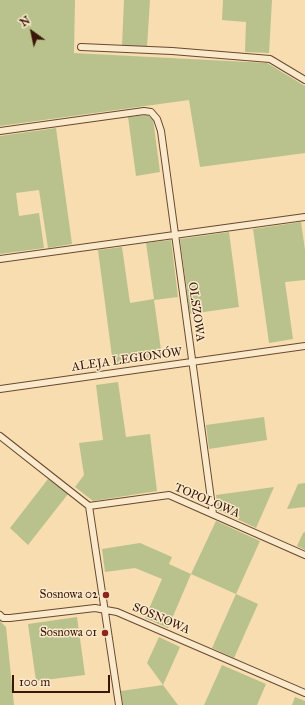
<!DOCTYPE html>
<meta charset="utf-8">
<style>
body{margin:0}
#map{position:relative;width:305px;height:705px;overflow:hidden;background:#f7ddaf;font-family:"IM FELL Great Primer",serif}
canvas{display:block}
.north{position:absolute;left:12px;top:12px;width:40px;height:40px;-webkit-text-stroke:3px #fae9cb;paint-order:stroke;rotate:327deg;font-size:11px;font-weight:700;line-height:16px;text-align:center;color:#381707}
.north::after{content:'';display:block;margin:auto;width:14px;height:18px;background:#381707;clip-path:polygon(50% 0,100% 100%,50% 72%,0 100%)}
.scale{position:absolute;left:12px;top:675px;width:98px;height:18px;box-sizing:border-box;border:2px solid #381707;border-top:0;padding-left:5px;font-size:12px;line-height:14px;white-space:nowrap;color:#381707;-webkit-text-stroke:3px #fae9cb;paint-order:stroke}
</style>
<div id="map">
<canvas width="305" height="705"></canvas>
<div class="north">N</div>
<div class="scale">100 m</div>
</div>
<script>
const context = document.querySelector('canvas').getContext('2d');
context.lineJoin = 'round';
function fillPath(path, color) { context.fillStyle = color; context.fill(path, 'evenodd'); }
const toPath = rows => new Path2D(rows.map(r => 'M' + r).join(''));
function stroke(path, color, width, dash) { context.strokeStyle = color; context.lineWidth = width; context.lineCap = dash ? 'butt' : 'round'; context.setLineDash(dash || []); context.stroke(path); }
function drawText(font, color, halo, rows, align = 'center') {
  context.font = font + ' "IM FELL Great Primer",serif'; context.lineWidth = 3; context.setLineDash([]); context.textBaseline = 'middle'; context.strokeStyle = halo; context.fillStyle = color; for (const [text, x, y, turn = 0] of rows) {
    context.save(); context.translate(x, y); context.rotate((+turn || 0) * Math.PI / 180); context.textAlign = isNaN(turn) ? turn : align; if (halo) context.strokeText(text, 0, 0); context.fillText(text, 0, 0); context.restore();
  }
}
fillPath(toPath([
 [0,0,75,0,74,53,267,63,305,86,305,153,200,167,189,100,0,126],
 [124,0,150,0,147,47,122,46],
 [223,0,272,0,269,53,245,52,246,22,222,20],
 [147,115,153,119,160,172,136,176,128,117],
 [56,128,72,244,48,248,39,190,16,193,19,216,39,213,44,248,0,254,0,136],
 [301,222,305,250,305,280,285,282,293,339,269,343,253,229],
 [229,232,239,307,190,314,180,239],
 [171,240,178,297,154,300,162,357,113,364,98,250,122,247,130,303,154,299,146,243],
 [118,382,126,437,150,434,157,491,93,501,75,487,84,475,79,443,103,440,96,385],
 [264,417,267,440,209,449,206,425],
 [48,479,68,494,28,545,10,528],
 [305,483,305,507,287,509,298,484],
 [274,487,256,528,218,510,216,495],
 [216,521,260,541,236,594,258,604,234,658,212,648,236,594,191,574,168,628,145,618,162,579,135,568,105,572,102,549,140,543,172,557,169,564,191,574],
 [305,532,305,550,297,546,303,533],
 [77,617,85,675,36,681,28,624],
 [0,621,6,627,14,705,0,705],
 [159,637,180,647,163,685,178,705,123,705,121,691,163,685,147,663],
 [222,665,266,684,257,705,204,705],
 [295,697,305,701,305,705,292,705]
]), '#b9c28d');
const street = toPath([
 [81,47,172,51,270,59,305,80],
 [0,131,144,111,151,112,157,119,161,131,213,514],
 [0,259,305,217],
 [0,389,305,346],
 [0,436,89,506,169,495,305,555],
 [89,506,119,705],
 [0,615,3,618,10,618,95,608,117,612,305,693]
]);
stroke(street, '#684831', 8);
stroke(street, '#fae9cb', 6);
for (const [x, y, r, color] of [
 [106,595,4,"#8f2418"],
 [105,633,4,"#8f2418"]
]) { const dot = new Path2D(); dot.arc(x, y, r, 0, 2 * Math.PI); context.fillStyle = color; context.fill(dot); stroke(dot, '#fae9cb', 1.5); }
drawText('12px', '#381707', '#fae9cb', [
 ["OLSZOWA",196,312,82],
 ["ALEJA LEGIONÓW",127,360,-8],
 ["TOPOLOWA",207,501,23],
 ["SOSNOWA",161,619,23]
]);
drawText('12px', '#381707', '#fae9cb', [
 ["Sosnowa 02",98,595],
 ["Sosnowa 01",97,633]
], 'right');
</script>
